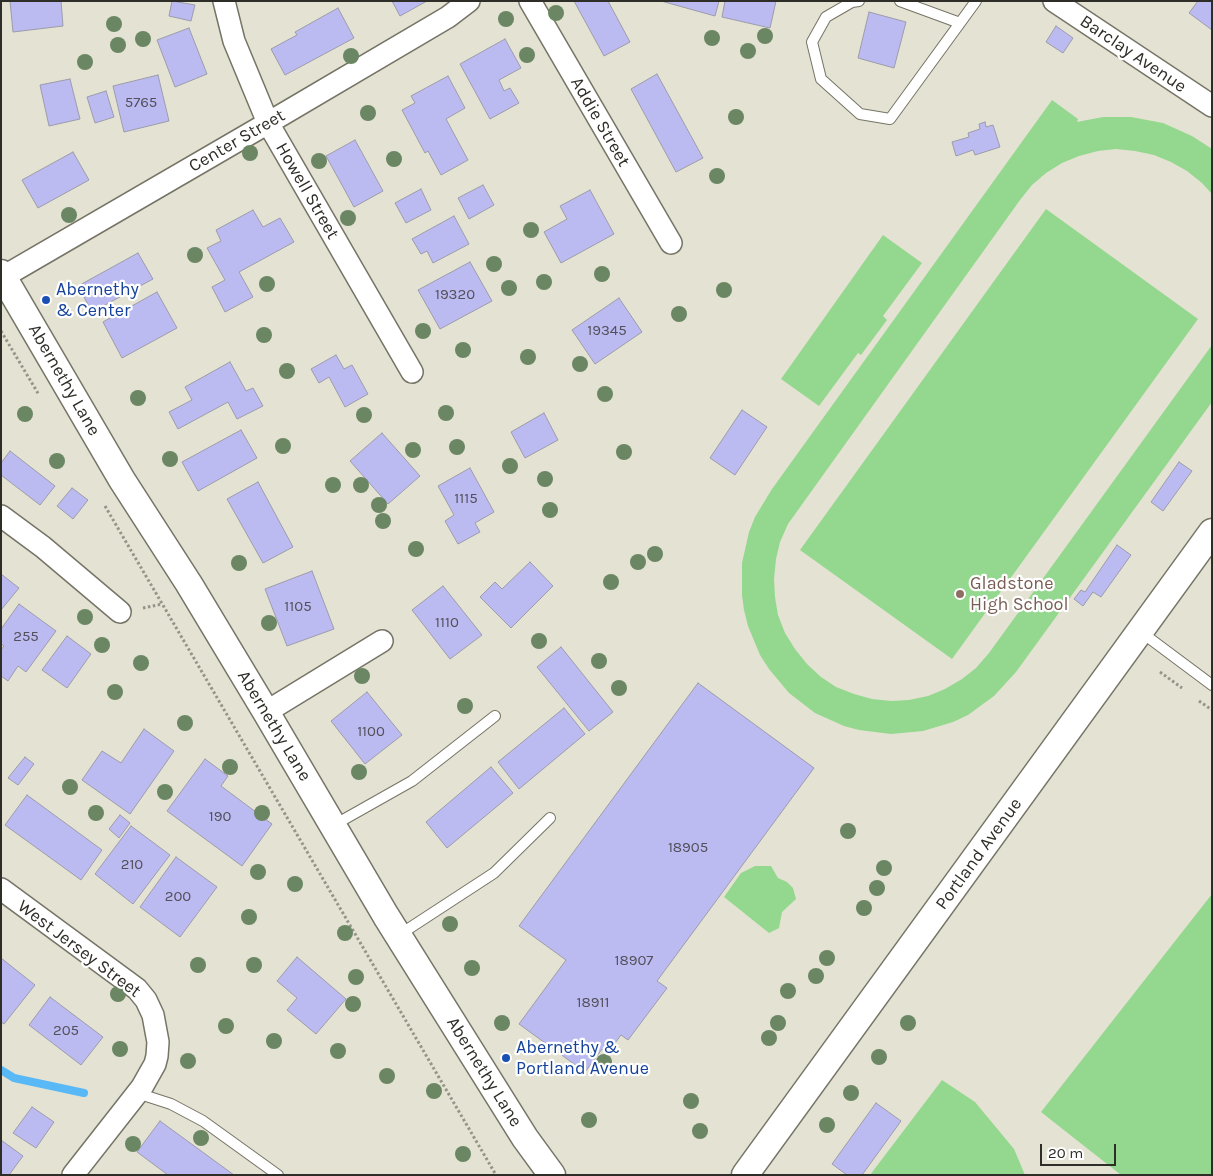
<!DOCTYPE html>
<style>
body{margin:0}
#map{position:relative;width:1213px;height:1176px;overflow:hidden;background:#e4e2d2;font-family:Karla,sans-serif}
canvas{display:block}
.frame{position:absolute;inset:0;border:2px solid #2e2d27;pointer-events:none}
.scale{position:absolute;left:1040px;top:1144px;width:76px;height:22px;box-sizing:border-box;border:2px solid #2e2d27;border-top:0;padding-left:6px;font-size:15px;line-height:18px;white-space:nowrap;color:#2e2d27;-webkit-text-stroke:4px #fff;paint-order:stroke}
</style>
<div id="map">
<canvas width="1213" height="1176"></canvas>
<div class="frame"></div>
<div class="scale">20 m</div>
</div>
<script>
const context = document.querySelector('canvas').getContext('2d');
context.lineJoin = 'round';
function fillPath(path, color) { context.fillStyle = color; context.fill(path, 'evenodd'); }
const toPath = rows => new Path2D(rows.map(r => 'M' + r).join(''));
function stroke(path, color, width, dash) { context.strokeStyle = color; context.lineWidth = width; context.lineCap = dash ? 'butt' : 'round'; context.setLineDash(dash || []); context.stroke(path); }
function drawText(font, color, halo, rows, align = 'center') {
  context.font = font + ' Karla,sans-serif'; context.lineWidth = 4.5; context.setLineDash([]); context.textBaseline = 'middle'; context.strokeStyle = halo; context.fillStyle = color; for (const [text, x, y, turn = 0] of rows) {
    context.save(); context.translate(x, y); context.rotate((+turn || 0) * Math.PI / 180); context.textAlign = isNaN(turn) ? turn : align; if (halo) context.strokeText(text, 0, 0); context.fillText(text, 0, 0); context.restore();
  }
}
fillPath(toPath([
 [1052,100,1078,119,1077,122,1103,117,1131,117,1163,123,1192,136,1212,149,1212,194,1202,183,1187,171,1171,162,1154,155,1135,151,1116,149,1098,151,1079,156,1062,163,1046,173,1032,185,1020,200,788,524,780,542,776,559,774,579,775,597,778,615,785,633,795,649,807,664,821,677,836,687,854,694,872,699,891,701,909,700,928,696,945,689,962,679,976,668,989,653,1212,345,1212,402,1016,672,994,696,968,715,953,722,923,731,891,734,859,730,844,726,815,713,789,693,769,669,760,655,748,626,744,610,742,595,742,563,749,532,755,517,772,489],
 [1046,209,1198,319,952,659,800,550],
 [883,235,922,263,883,316,887,320,861,355,858,353,819,406,781,379],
 [755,866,771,866,778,878,787,882,793,888,796,899,782,912,779,928,769,933,724,897,741,873],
 [1212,894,1212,1175,1121,1175,1041,1112],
 [942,1080,975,1102,1014,1149,1025,1175,870,1175]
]), '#93d88e');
stroke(toPath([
 [1,1070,14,1078,84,1093]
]), '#59b9f7', 8);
const building = toPath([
 [10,1,61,1,63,26,13,32,10,1],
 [172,1,195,5,191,21,169,16,172,1],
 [392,1,427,1,400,16,392,1],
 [574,1,608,1,630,42,604,56,574,1],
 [661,1,719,1,715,16,661,1],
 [725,1,776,1,770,28,722,17,725,1],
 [1198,1,1212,1,1212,30,1189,13,1198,1],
 [338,8,354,38,285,75,271,49,297,35,295,32,338,8],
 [869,12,906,22,894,68,858,58,869,12],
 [1056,26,1073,38,1063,53,1046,42,1056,26],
 [189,28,207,74,175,87,157,40,189,28],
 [505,39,521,68,499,80,504,91,510,88,519,103,490,119,460,64,505,39],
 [657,74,703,158,676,172,631,89,657,74],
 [158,75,169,121,124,132,113,86,158,75],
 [448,76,465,108,446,119,468,160,441,175,428,151,425,153,402,110,415,103,411,96,448,76],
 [70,79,80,119,49,126,40,85,70,79],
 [106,91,114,117,95,123,87,97,106,91],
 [985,122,986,127,993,125,1000,147,975,155,973,150,956,156,952,142,969,137,968,133,980,129,979,124,985,122],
 [355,140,383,191,354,207,326,156,355,140],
 [73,152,89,180,38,208,22,180,73,152],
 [483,185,494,205,469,219,458,198,483,185],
 [421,189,431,210,406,223,395,203,421,189],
 [590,190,614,234,561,263,544,232,567,219,560,206,590,190],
 [253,210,263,227,280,218,294,242,239,272,253,297,225,312,212,287,225,280,207,248,221,241,216,230,253,210],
 [454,216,469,244,433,263,427,251,421,254,412,239,454,216],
 [138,253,153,279,92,312,78,286,138,253],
 [470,262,492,301,440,329,418,290,470,262],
 [157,292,177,328,122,358,103,322,157,292],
 [619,298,642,332,595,364,572,330,619,298],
 [336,355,344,369,352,365,368,394,345,407,329,377,319,383,311,369,336,355],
 [230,362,246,391,253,388,263,406,237,419,228,402,178,429,169,412,192,400,185,387,230,362],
 [742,410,767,427,735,475,710,458,742,410],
 [544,413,558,440,525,458,511,432,544,413],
 [241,430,257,458,198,491,182,462,241,430],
 [382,433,420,476,388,504,350,461,382,433],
 [10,451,55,486,40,505,1,475,1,463,10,451],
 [1179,462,1192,471,1163,511,1151,502,1179,462],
 [470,468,494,512,475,523,480,532,458,544,445,521,454,515,438,486,470,468],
 [258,482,293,547,263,563,227,499,258,482],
 [72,488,88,500,73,519,57,506,72,488],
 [1117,545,1131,555,1101,597,1093,592,1083,606,1074,599,1081,590,1085,592,1117,545],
 [530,562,553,586,511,628,480,597,495,582,502,589,530,562],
 [312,571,334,629,287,646,265,589,312,571],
 [1,574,19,588,1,610,1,574],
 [443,586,482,635,450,659,412,610,443,586],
 [19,604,56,631,26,672,18,666,8,681,1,676,1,650,4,646,1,644,1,629,19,604],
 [67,636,91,654,67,688,42,670,67,636],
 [561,647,613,712,589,731,537,667,561,647],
 [698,683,814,768,657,981,667,988,628,1040,621,1035,607,1054,602,1049,585,1072,519,1024,566,960,519,926,698,683],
 [367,692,402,735,365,764,331,721,367,692],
 [564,708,585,734,519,789,498,762,564,708],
 [144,729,174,751,130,814,82,780,102,751,121,763,144,729],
 [25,757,34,764,18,785,8,778,25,757],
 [205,759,228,776,221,786,272,824,242,866,167,811,205,759],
 [491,767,513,793,447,848,426,822,491,767],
 [27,795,102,850,81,880,5,825,27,795],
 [120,815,130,823,119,838,109,829,120,815],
 [131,826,170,855,133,904,95,874,131,826],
 [176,857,217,887,180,937,140,907,176,857],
 [297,957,346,999,316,1034,287,1010,297,998,277,981,297,957],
 [1,958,35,985,4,1024,1,1022,1,958],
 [50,997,103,1037,81,1065,29,1025,50,997],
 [876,1103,901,1121,862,1175,847,1175,832,1164,876,1103],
 [32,1107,54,1122,36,1148,13,1133,32,1107],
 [160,1121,234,1175,168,1175,137,1152,160,1121],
 [1,1140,23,1156,9,1175,1,1175,1,1140]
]);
fillPath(building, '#bcbbf1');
stroke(building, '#9b9baa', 1);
const service = toPath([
 [859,1,852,2,826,17,812,42,821,79,860,114,890,119,976,1],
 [900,1,960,23],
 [1141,632,1212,685],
 [334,825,412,781,495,716],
 [399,935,494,873,550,818],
 [137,1093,171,1104,203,1121,278,1175]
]);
const minor = toPath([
 [224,1,234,41,268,123,412,372],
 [530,1,671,243],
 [1054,1,1212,106],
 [3,277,268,123,448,17,469,1],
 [1,516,43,547,120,612],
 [266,712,382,641],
 [1,889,137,989,146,1000,153,1015,158,1042,157,1056,155,1064,142,1087,73,1175]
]);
const tertiary = toPath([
 [1,273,122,480,189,584,266,712,386,916,525,1138,552,1175],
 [745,1175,1212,532]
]);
stroke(service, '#767466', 12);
stroke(minor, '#767466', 24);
stroke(tertiary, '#767466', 29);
stroke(toPath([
 [1,331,39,395],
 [105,506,496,1175],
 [143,608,162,604],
 [1160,672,1182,688],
 [1199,701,1212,710]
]), '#959488', 3, [2.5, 2.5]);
stroke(service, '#fff', 10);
stroke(minor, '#fff', 21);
stroke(tertiary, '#fff', 26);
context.fillStyle = '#6a8663';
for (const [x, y] of [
 [556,13],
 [506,19],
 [114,24],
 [765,36],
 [712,38],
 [143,39],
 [118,45],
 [748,51],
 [527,55],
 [351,56],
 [85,62],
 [368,113],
 [736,117],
 [250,153],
 [394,159],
 [319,161],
 [717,176],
 [69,215],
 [348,218],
 [531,230],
 [195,255],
 [494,264],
 [602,274],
 [544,282],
 [267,284],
 [509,288],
 [724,290],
 [679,314],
 [423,331],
 [264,335],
 [463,350],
 [528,357],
 [580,364],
 [287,371],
 [605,394],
 [138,398],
 [446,413],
 [25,414],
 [364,415],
 [283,446],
 [457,447],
 [413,450],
 [624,452],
 [170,459],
 [57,461],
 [510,466],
 [545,479],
 [333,485],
 [361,485],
 [379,505],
 [550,510],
 [383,521],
 [416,549],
 [655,554],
 [638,562],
 [239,563],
 [611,582],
 [85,617],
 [269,623],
 [539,641],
 [102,645],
 [599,661],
 [141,663],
 [362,676],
 [619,688],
 [115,692],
 [465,706],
 [185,723],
 [230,767],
 [359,772],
 [70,787],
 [165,792],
 [96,813],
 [262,813],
 [848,831],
 [884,868],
 [258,872],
 [295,884],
 [877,888],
 [864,908],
 [249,917],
 [450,924],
 [345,933],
 [827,958],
 [198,965],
 [254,965],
 [472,968],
 [816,976],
 [356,977],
 [788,991],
 [118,994],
 [353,1004],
 [502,1023],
 [778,1023],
 [908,1023],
 [226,1026],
 [769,1038],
 [274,1041],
 [120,1049],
 [338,1051],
 [879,1057],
 [188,1061],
 [604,1062],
 [387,1076],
 [434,1091],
 [851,1093],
 [691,1101],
 [589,1120],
 [827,1125],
 [700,1131],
 [201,1138],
 [133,1144],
 [463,1154]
]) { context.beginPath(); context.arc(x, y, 8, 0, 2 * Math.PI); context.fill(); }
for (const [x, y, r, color] of [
 [46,300,5,"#1a4fb4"],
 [960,594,5,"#8d6e63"],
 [506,1058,5,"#1a4fb4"]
]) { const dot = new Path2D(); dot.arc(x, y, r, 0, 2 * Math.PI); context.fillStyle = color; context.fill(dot); stroke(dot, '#fff', 2); }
drawText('15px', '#52505a', null, [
 ["5765",141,103],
 ["19320",455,295],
 ["19345",607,331],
 ["1115",466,499],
 ["1105",298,607],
 ["1110",447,623],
 ["255",26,637],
 ["1100",371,732],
 ["190",220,817],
 ["18905",688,848],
 ["210",132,865],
 ["200",178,897],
 ["18907",634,961],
 ["18911",593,1003],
 ["205",66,1031]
]);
drawText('18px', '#2e2d27', '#fff', [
 ["Barclay Avenue",1133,54,34],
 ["Addie Street",600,122,60],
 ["Center Street",237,141,-30],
 ["Howell Street",307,191,60],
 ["Abernethy Lane",64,380,60],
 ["Abernethy Lane",274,726,59],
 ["Portland Avenue",979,854,-54],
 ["West Jersey Street",79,949,37],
 ["Abernethy Lane",484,1072,58]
]);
drawText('18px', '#164399', '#fff', [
 ["Abernethy",56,290],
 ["& Center",56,311],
 ["Abernethy &",516,1048],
 ["Portland Avenue",516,1069]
], 'left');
drawText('18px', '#785e54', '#fff', [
 ["Gladstone",970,584],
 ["High School",970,605]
], 'left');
</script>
